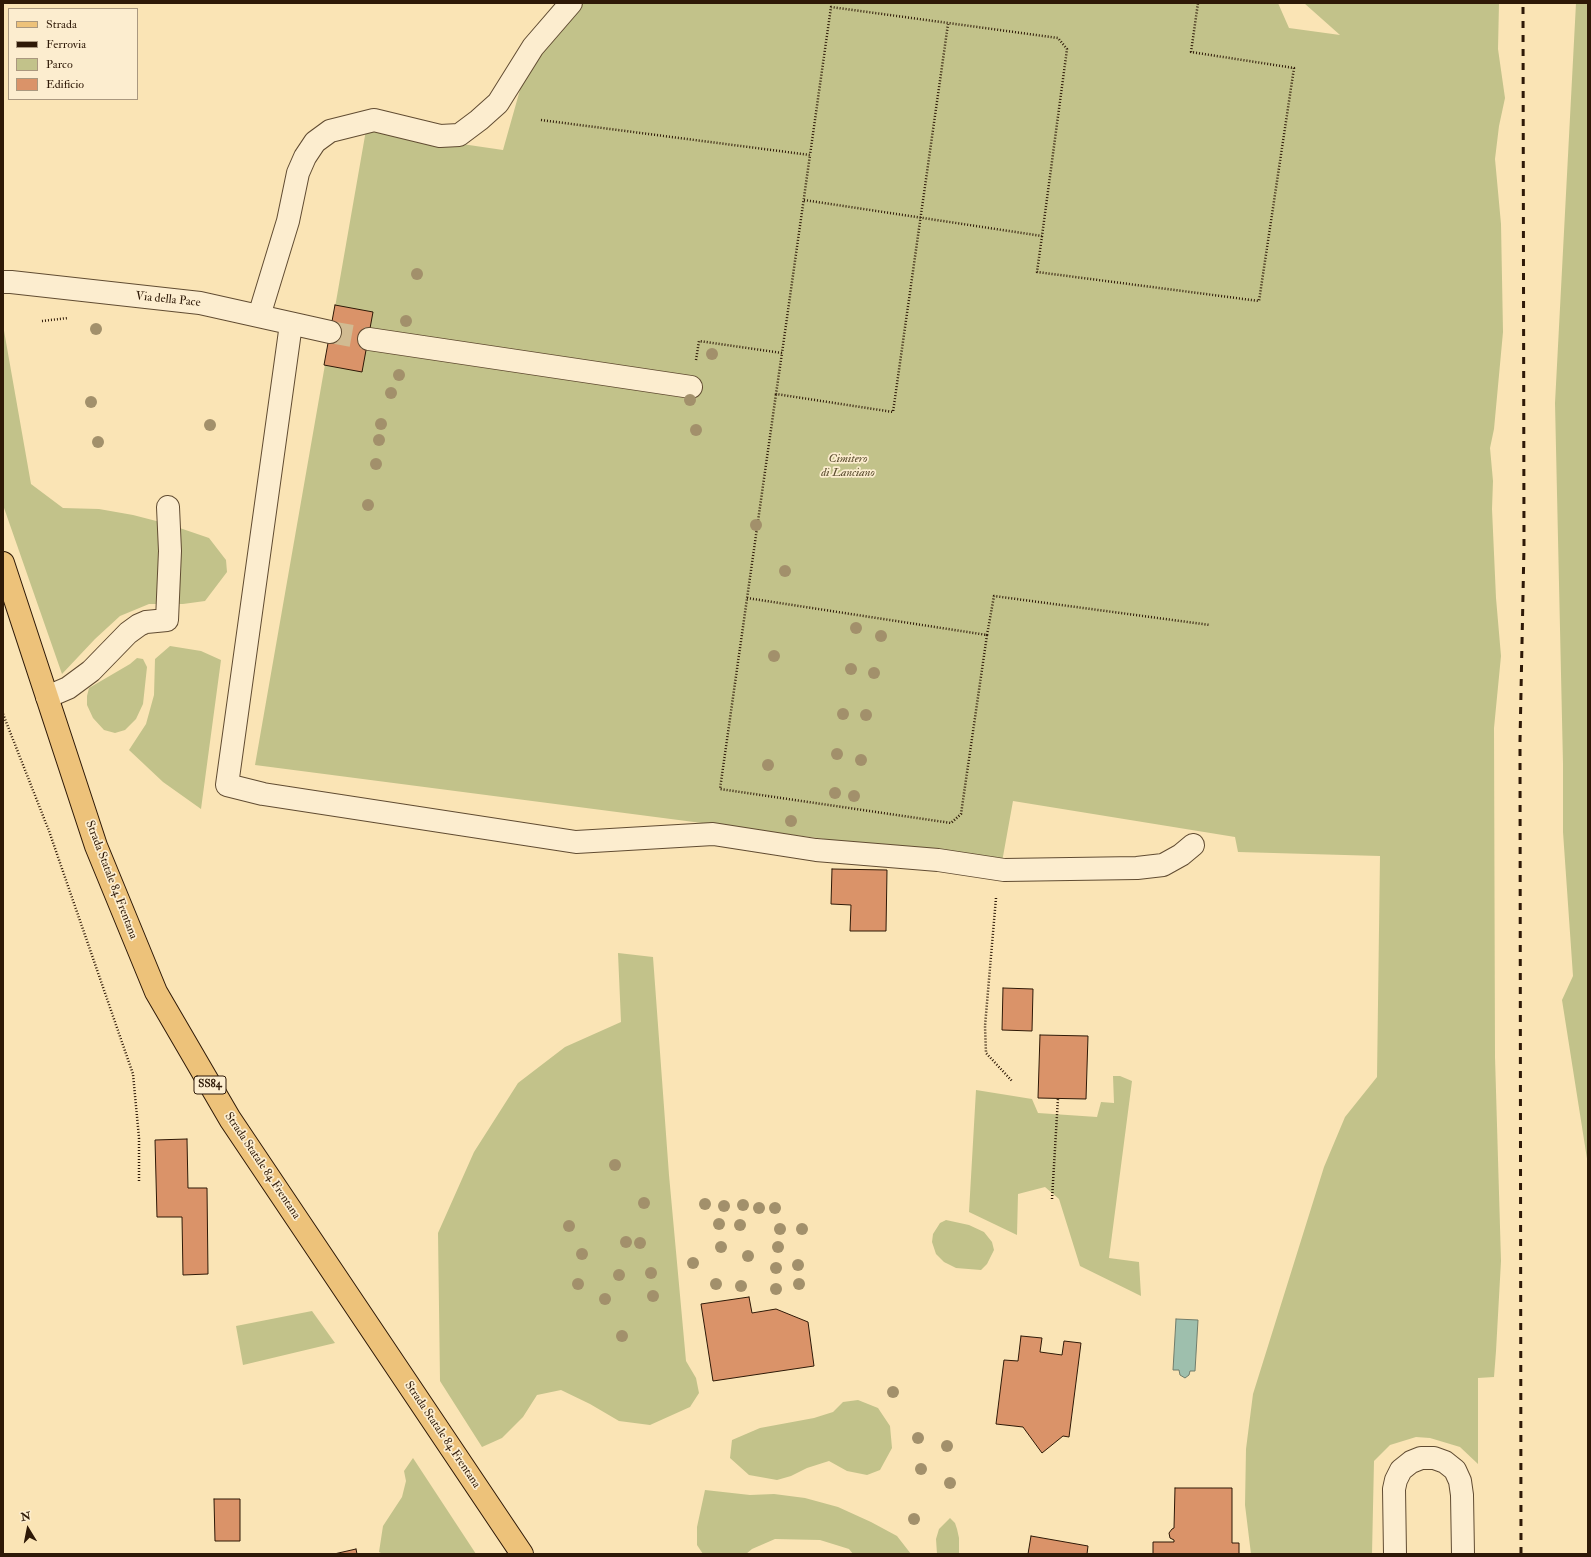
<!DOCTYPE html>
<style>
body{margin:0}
#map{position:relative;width:1591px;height:1557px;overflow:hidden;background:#fae4b5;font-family:"IM FELL Double Pica",serif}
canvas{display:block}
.frame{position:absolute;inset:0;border:4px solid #2e1907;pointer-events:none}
.legend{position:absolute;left:8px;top:8px;width:130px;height:92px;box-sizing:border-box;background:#fcedcf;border:1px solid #aa987f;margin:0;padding:5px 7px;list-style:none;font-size:12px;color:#2e1907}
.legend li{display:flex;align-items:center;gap:8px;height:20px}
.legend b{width:20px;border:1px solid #aa987f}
.north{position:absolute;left:8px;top:1509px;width:40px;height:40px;-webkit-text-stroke:3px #fcedcf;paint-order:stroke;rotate:350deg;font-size:11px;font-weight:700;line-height:16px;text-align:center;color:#2e1907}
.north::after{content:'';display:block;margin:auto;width:14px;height:18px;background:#2e1907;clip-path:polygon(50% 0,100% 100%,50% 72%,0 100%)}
</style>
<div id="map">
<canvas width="1591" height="1557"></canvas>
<div class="frame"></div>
<ul class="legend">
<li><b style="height:5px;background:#edc27a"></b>Strada</li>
<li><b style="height:5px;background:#2e1907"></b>Ferrovia</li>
<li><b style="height:11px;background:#c2c28a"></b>Parco</li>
<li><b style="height:11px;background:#da9369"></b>Edificio</li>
</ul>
<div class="north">N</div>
</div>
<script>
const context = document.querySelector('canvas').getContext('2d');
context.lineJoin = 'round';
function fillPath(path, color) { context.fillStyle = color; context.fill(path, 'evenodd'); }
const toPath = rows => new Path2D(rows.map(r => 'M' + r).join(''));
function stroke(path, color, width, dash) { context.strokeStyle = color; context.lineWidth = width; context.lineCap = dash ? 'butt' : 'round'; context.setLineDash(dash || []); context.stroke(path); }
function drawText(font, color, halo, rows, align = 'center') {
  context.font = font + ' "IM FELL Double Pica",serif'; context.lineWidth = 3.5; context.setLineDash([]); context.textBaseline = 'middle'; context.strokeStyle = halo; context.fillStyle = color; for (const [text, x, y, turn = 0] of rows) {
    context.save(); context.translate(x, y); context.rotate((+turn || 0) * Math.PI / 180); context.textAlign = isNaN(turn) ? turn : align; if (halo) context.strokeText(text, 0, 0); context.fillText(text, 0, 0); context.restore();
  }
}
fillPath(toPath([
 [580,3,1278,3,1289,28,1340,35,1304,3,1499,3,1498,49,1505,98,1499,126,1495,159,1501,224,1503,332,1494,429,1490,448,1493,481,1492,509,1496,598,1501,656,1494,728,1495,1057,1501,1261,1496,1351,1494,1377,1478,1378,1478,1464,1460,1447,1430,1438,1416,1437,1390,1445,1374,1461,1372,1554,1251,1554,1245,1505,1246,1449,1253,1394,1324,1167,1345,1117,1377,1077,1380,856,1238,852,1235,837,1013,801,1002,862,255,765,366,130,503,150,527,65],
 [1576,3,1588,3,1588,1165,1562,1000,1573,976,1563,832,1563,764,1555,403],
 [3,325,31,484,63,508,99,509,133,515,168,524,209,538,226,560,227,572,205,601,183,604,149,604,120,616,95,639,62,674,3,505],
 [170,646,201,651,221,660,201,809,163,782,129,750,146,724,154,695,155,659],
 [137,658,143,659,147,667,143,704,136,719,125,730,115,733,104,730,93,718,87,705,87,696,89,688,130,664],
 [618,953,653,957,669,1175,686,1361,696,1378,699,1393,690,1407,650,1425,619,1421,590,1404,561,1390,537,1395,523,1417,502,1438,482,1447,440,1381,438,1233,474,1152,518,1083,565,1047,621,1022],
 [1113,1076,1120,1076,1132,1081,1109,1258,1139,1262,1141,1296,1080,1266,1059,1199,1045,1187,1018,1194,1017,1235,969,1212,976,1090,1032,1099,1038,1113,1097,1117,1101,1102,1114,1103],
 [946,1220,969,1225,984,1232,992,1242,994,1250,987,1264,981,1270,956,1268,944,1262,936,1254,932,1242,933,1234,940,1223],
 [312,1311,335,1343,243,1365,236,1326],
 [858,1400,878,1408,890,1426,892,1448,880,1470,867,1475,847,1471,829,1461,807,1468,791,1476,777,1480,749,1475,730,1458,732,1440,760,1428,814,1418,833,1412,843,1402],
 [413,1458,476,1554,383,1554,379,1552,383,1526,402,1497,406,1481,404,1471],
 [705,1490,750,1495,774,1494,805,1498,838,1507,871,1522,897,1536,911,1554,853,1554,849,1549,820,1540,775,1539,752,1549,746,1554,703,1554,697,1545,697,1527],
 [950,1518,955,1523,957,1529,959,1538,959,1554,937,1554,936,1539,939,1529]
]), '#c2c28a');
const water = toPath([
 [1176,1319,1198,1320,1195,1371,1190,1371,1189,1375,1185,1378,1180,1375,1179,1370,1173,1370,1176,1319]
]);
fillPath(water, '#9ebfad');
stroke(water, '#717d6b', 1);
const building = toPath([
 [335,305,373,312,362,372,324,365,335,305],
 [832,869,887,870,886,931,850,931,851,905,831,904,832,869],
 [1003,988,1033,989,1032,1031,1002,1030,1003,988],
 [1040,1035,1088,1036,1086,1099,1038,1098,1040,1035],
 [187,1139,188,1188,207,1188,208,1274,183,1275,182,1217,157,1217,155,1140,187,1139],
 [749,1297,752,1313,776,1309,808,1322,814,1366,713,1381,701,1304,749,1297],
 [1021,1336,1042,1338,1040,1352,1062,1355,1064,1341,1081,1343,1069,1437,1063,1436,1042,1453,1023,1427,996,1424,1004,1360,1018,1361,1021,1336],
 [1175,1488,1232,1488,1232,1543,1239,1543,1239,1554,1153,1554,1153,1542,1174,1542,1174,1540,1170,1538,1169,1533,1172,1529,1174,1528,1175,1488],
 [214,1499,240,1499,240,1541,215,1541,214,1499],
 [1031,1536,1088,1546,1087,1554,1028,1554,1031,1536],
 [356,1549,357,1554,334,1554,356,1549]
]);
fillPath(building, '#da9369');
stroke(building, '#2e1907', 1);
stroke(toPath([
 [330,332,369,339]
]), '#d1bb92', 22, [22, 11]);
const minor = toPath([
 [3,282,11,282,200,303,330,332],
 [259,316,288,221,298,173,305,157,315,142,330,131,374,120,440,136,459,135,479,120,498,103,533,47,571,3],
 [291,324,227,785,263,794,576,842,713,834,816,850,938,860,1004,870,1137,868,1163,865,1181,855,1193,845],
 [369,339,691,387],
 [47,697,68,688,91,671,128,633,139,625,146,622,167,620,170,551,168,507],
 [1395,1554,1394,1489,1396,1480,1401,1470,1411,1462,1421,1458,1434,1458,1445,1462,1455,1470,1460,1481,1462,1495,1463,1554]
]);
const major = toPath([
 [3,563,96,846,156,992,230,1119,522,1554]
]);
stroke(minor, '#614c32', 24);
stroke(major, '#2e1907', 24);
stroke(toPath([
 [541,120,810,155,782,353],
 [804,200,1042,236,1067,49,1058,38,831,7,810,155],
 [1042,236,1037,272,1259,301,1294,68,1191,52,1198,3],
 [42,321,68,318],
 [696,360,699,341,782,353,776,394,893,412,948,24],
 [747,598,987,635,961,814,951,823,720,789,776,394],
 [987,635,994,596,1210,625],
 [3,714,49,831,133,1074,139,1138,139,1183],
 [996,898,985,1026,986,1053,1012,1081],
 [1052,1199,1058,1098]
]), '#2e1907', 2.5, [1, 2]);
stroke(minor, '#fcedcf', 22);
stroke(major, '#edc27a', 22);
stroke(toPath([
 [1521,1554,1520,741,1524,546,1523,3]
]), '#2e1907', 3, [7, 7]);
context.fillStyle = '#a2906b';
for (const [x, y] of [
 [417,274],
 [406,321],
 [96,329],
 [712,354],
 [399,375],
 [391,393],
 [690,400],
 [91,402],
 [381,424],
 [210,425],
 [696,430],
 [379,440],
 [98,442],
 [376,464],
 [368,505],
 [756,525],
 [785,571],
 [856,628],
 [881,636],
 [774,656],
 [851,669],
 [874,673],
 [843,714],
 [866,715],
 [837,754],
 [861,760],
 [768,765],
 [835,793],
 [854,796],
 [791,821],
 [615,1165],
 [644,1203],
 [705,1204],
 [743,1205],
 [724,1206],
 [759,1208],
 [775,1208],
 [719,1224],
 [740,1225],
 [569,1226],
 [780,1229],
 [802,1229],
 [626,1242],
 [640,1243],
 [721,1247],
 [778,1247],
 [582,1254],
 [748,1256],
 [693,1263],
 [798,1265],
 [776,1268],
 [651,1273],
 [619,1275],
 [578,1284],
 [716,1284],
 [799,1284],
 [741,1286],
 [776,1289],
 [653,1296],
 [605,1299],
 [622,1336],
 [893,1392],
 [918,1438],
 [947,1446],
 [921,1469],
 [950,1483],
 [914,1519]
]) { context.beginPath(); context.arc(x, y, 6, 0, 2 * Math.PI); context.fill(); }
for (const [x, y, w] of [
 [210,1085,32]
]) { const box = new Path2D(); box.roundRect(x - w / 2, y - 9, w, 18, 3); context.fillStyle = '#fcedcf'; context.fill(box); stroke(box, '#2e1907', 1); }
drawText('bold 11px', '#2e1907', null, [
 ["SS84",210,1085]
]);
drawText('12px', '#2e1907', '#fcedcf', [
 ["Via della Pace",168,300,6],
 ["Strada Statale 84 Frentana",111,880,69],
 ["Strada Statale 84 Frentana",262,1166,56],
 ["Strada Statale 84 Frentana",442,1435,56]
]);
drawText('italic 12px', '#5a4c2e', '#fcedcf', [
 ["Cimitero",848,459],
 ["di Lanciano",848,473]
]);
</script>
